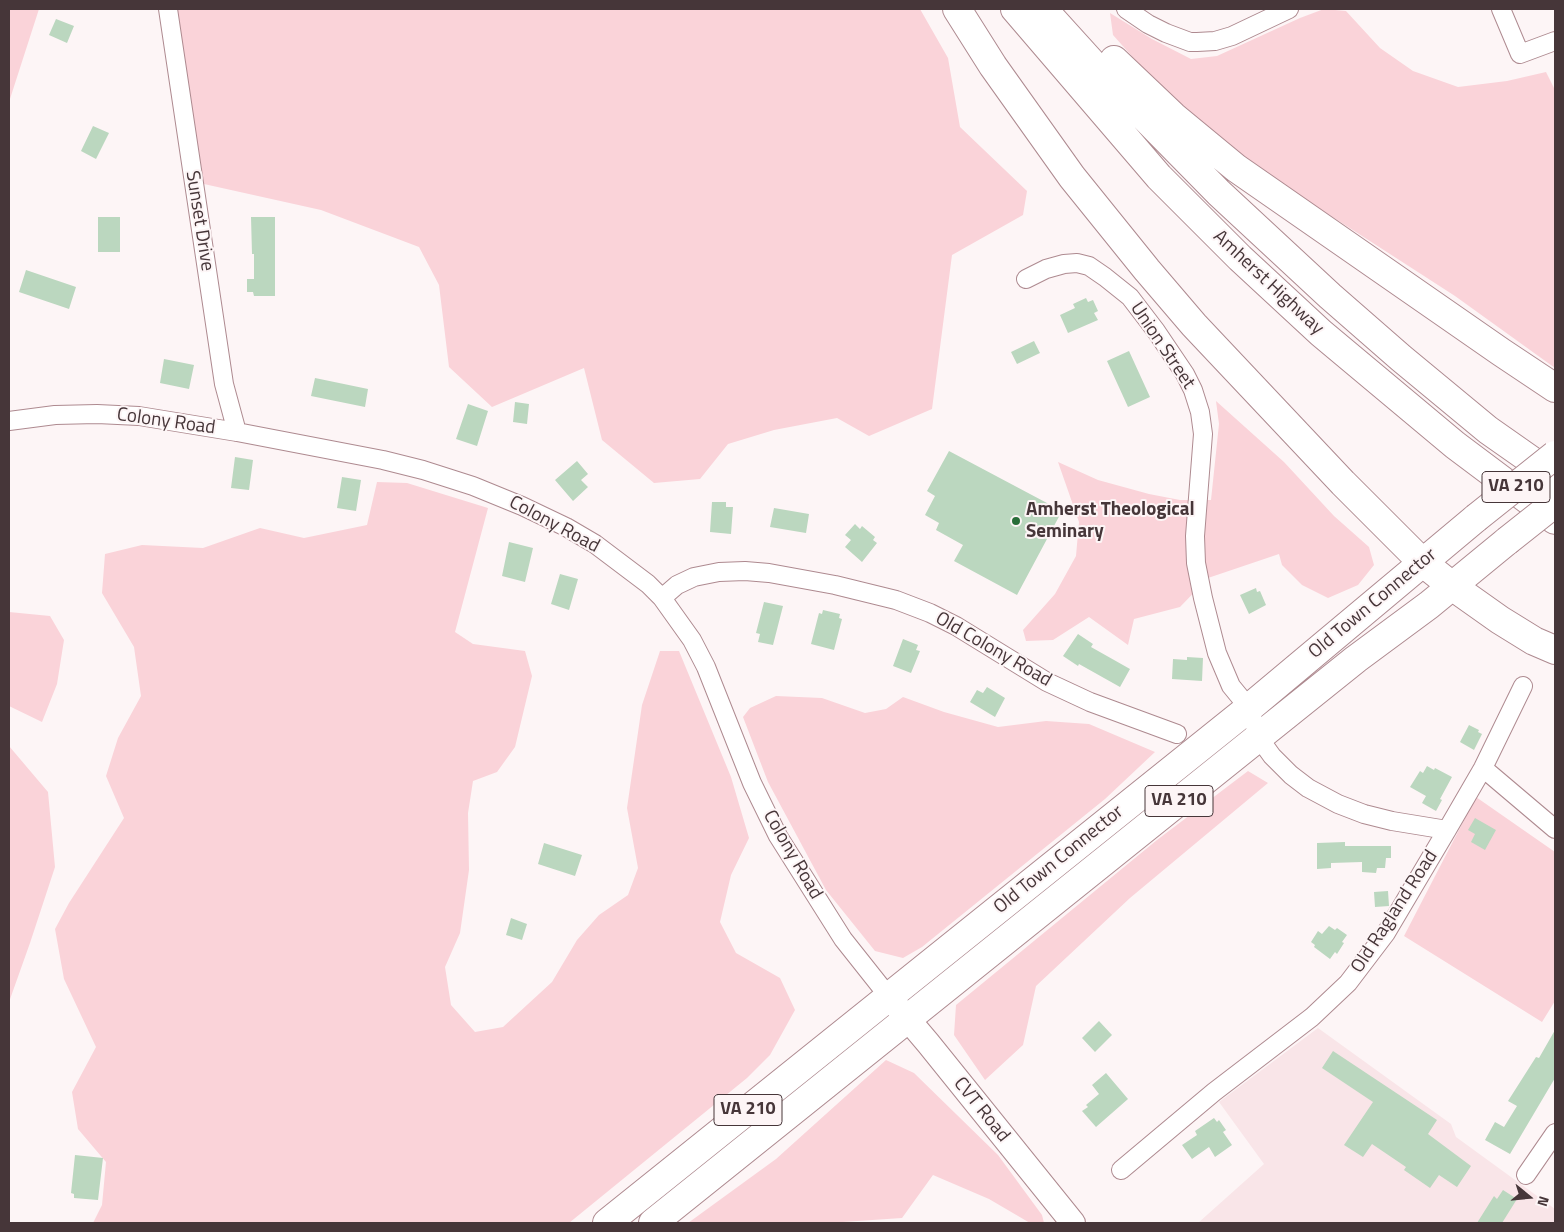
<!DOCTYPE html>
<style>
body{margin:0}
#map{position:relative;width:1564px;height:1232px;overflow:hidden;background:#fdf5f6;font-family:"Titillium Web",sans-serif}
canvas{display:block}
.frame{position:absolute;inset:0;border:10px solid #463639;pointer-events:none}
.north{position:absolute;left:1504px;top:1172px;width:50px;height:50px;-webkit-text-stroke:4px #fdf5f6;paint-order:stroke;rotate:107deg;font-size:14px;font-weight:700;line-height:20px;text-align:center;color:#463639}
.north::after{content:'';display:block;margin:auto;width:18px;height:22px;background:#463639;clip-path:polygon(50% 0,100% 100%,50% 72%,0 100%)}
</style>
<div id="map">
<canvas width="1564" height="1232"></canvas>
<div class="frame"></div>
<div class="north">N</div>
</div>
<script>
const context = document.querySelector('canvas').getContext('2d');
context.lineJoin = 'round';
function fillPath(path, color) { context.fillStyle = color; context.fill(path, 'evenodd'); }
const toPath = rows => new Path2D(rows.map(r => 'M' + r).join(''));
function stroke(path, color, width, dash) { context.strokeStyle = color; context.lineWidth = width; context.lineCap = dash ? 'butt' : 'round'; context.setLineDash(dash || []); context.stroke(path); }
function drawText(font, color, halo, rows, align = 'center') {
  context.font = font + ' "Titillium Web",sans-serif'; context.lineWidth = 4; context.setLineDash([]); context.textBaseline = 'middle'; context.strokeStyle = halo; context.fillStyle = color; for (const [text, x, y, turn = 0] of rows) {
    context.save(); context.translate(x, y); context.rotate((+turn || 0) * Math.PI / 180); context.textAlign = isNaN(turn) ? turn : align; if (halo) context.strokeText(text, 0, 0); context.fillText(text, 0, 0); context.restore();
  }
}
fillPath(toPath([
 [1318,1028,1451,1124,1456,1137,1555,1209,1555,1223,1198,1223,1264,1164,1219,1102]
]), '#f9e5e8');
fillPath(toPath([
 [9,9,39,9,9,102],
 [176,9,920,9,948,58,960,127,1027,191,1023,215,952,255,932,409,869,436,837,418,774,430,728,444,700,479,654,483,602,440,584,368,492,407,449,367,439,285,419,247,321,210,204,184],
 [1324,9,1346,11,1380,48,1413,71,1458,87,1507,81,1546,72,1555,90,1555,368,1455,296,1249,163,1162,90,1113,35,1110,13,1152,39,1191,59,1217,56,1300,18],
 [1216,401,1284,462,1334,516,1369,547,1374,565,1358,585,1328,598,1302,585,1282,565,1279,554,1208,578,1180,607,1134,619,1128,645,1089,617,1053,640,1026,641,1023,630,1055,594,1076,556,1079,522,1058,462,1098,480,1149,494,1180,500,1211,500,1219,424],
 [377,482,407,483,488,508,455,632,473,644,525,651,532,676,515,747,497,772,473,781,468,813,469,870,460,933,445,967,451,1005,475,1032,503,1027,552,982,577,940,599,915,628,895,638,868,627,808,642,705,660,651,679,651,731,777,749,838,731,875,720,922,736,953,780,978,795,1010,770,1055,747,1078,569,1223,93,1223,102,1205,106,1162,78,1129,72,1092,96,1047,64,979,55,929,69,903,124,818,106,776,118,738,141,696,134,647,102,593,105,554,142,545,203,548,260,528,304,538,367,525],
 [9,612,50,616,64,640,57,684,42,722,9,706],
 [776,696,822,698,865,713,886,709,903,697,944,712,998,727,1046,721,1089,724,1155,752,1105,799,922,947,903,958,875,951,826,890,768,782,743,717,750,708],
 [9,746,48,792,55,867,30,943,9,1002],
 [1248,771,1268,783,1130,898,1036,986,1023,1045,985,1080,954,1035,956,1005,1157,840],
 [1476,797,1555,852,1555,1001,1542,1022,1404,936],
 [886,1060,914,1073,998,1155,1042,1215,1044,1223,1030,1223,989,1199,933,1175,902,1218,828,1223,688,1223,776,1159]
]), '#fad3d9');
fillPath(toPath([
 [56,19,74,26,67,43,49,35],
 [93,126,109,133,96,159,81,151],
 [98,217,120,217,120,252,98,252],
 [251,217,275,217,275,296,254,296,253,292,247,292,247,279,254,279,254,254,252,254],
 [26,270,76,287,69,309,19,292],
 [1086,298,1088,302,1093,300,1098,311,1094,313,1098,320,1068,333,1060,315,1075,308,1073,304],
 [1034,341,1040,353,1017,364,1011,352],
 [1129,351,1150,397,1128,407,1107,361],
 [164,359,194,365,189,389,160,383],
 [315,378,368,389,365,407,311,396],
 [515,402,529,404,527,424,513,422],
 [468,404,488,411,477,446,456,439],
 [949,451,1062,511,1017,595,954,561,963,545,936,530,939,523,925,515,935,496,927,491],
 [235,457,253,460,249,490,231,488],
 [577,461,588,474,581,480,588,487,573,501,555,480],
 [342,477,361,480,356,511,337,508],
 [712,502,726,502,726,507,733,507,731,534,710,532],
 [774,508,809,514,806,533,770,527],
 [855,524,860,529,862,526,875,537,873,540,877,543,862,562,845,547,851,540,845,535],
 [509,542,533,548,525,582,502,576],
 [560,574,578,579,569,610,551,604],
 [1256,588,1257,592,1260,591,1266,605,1249,614,1240,595],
 [764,602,783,606,773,645,758,642,760,634,756,633],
 [823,610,840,614,839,618,842,619,834,650,811,644,819,613,822,614],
 [1078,634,1093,644,1091,647,1130,669,1120,687,1079,664,1078,666,1063,656],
 [903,639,918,645,916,650,920,651,911,673,893,666],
 [1187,657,1203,658,1202,681,1172,679,1173,659,1187,660],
 [987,687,1005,698,995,717,970,702,977,690,983,693],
 [1469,725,1479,730,1478,732,1482,734,1474,750,1460,742],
 [1427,766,1434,770,1435,768,1452,777,1440,799,1442,800,1436,811,1422,803,1426,796,1410,787,1420,771,1423,773],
 [1475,818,1496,830,1485,850,1471,842,1475,834,1468,830],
 [1345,842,1345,846,1391,846,1391,858,1386,858,1385,868,1377,868,1376,873,1362,872,1362,862,1331,863,1331,868,1317,869,1317,843],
 [544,843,582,855,575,876,538,864],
 [1388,891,1389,906,1375,907,1374,892],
 [511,918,527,924,522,940,506,935],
 [1329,926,1335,930,1337,928,1347,935,1342,942,1344,943,1337,954,1335,952,1330,959,1314,947,1315,945,1311,942,1318,931,1322,934],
 [1099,1021,1112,1035,1095,1052,1082,1038],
 [1555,1030,1555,1078,1510,1154,1485,1140,1495,1122,1504,1127,1517,1106,1508,1101,1536,1057,1539,1058],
 [1333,1051,1437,1120,1428,1134,1471,1166,1457,1187,1439,1175,1430,1188,1404,1170,1406,1167,1372,1144,1363,1157,1344,1145,1373,1102,1322,1068],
 [1106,1073,1128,1099,1096,1127,1082,1111,1088,1107,1086,1105,1099,1094,1092,1085],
 [1214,1118,1217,1122,1219,1120,1226,1130,1223,1132,1232,1145,1215,1157,1209,1147,1192,1159,1182,1145,1197,1135,1195,1131],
 [75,1155,103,1158,98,1200,74,1198,74,1194,71,1193],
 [1503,1190,1517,1199,1502,1223,1477,1223,1494,1196,1497,1199]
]), '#bbd7bf');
const street = toPath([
 [168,9,224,384,237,432],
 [1126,9,1148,24,1166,33,1190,42,1197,42,1215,41,1232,36,1289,9],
 [1501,9,1520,54,1555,41],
 [1026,279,1046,269,1064,264,1077,263,1089,266,1105,277,1130,297,1156,331,1185,374,1193,390,1200,412,1203,434,1195,536,1196,563,1203,598,1217,653,1231,686,1249,708,1259,738,1272,756,1291,775,1308,788,1338,804,1364,814,1392,821,1447,830],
 [9,421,55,415,97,414,139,416,237,432,383,460,423,470,473,486,522,506,566,527,595,544,648,584,662,598,692,640,706,667,752,783,778,836,843,939,889,997],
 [662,598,677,585,694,577,719,572,745,571,769,573,835,585,896,600,930,613,956,626,1047,682,1090,702,1177,734],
 [1483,768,1555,829],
 [1121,1170,1214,1092,1312,1017,1348,983,1386,933,1447,830,1483,768,1523,686],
 [1526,1175,1555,1133]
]);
const secondary = toPath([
 [889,997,928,1043,1073,1223]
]);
const highway = toPath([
 [957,9,993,66,1072,177,1147,270,1194,325,1343,483,1422,562,1452,586,1500,620,1534,641,1555,650],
 [1015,9,1159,177,1240,258,1321,333,1455,445,1555,520],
 [1043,9,1101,73,1219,193,1330,296,1401,358,1488,430,1555,477],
 [1114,60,1173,116,1236,168,1501,352,1555,388],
 [607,1223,1249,708,1476,518],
 [653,1223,1356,659,1429,605,1507,541]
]);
stroke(street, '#ae8a90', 20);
stroke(secondary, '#ae8a90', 26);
stroke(highway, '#ae8a90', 30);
stroke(street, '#fff', 18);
stroke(secondary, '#fff', 24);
stroke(highway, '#fff', 28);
const highwayBridge = toPath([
 [1476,518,1555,455],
 [1507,541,1555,503]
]);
stroke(highwayBridge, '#ae8a90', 30, []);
stroke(highwayBridge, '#fff', 28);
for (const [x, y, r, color] of [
 [1016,521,5,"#286d39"]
]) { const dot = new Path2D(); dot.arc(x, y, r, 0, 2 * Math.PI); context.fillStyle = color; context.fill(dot); stroke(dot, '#fdf5f6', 2); }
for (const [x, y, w] of [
 [1516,487,68],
 [1179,801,68],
 [748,1110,68]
]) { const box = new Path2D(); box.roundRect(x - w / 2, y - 15.5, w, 31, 4); context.fillStyle = '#fdf5f6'; context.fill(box); stroke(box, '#463639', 1); }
drawText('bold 18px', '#463639', null, [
 ["VA 210",1516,487],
 ["VA 210",1179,801],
 ["VA 210",748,1110]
]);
drawText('19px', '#463639', '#fdf5f6', [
 ["Sunset Drive",199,221,81],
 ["Amherst Highway",1268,283,43],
 ["Union Street",1162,346,56],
 ["Colony Road",166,422,8],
 ["Colony Road",554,525,28],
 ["Old Town Connector",1373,604,-40],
 ["Old Colony Road",993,650,30],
 ["Colony Road",792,855,60],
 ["Old Town Connector",1059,860,-39],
 ["Old Ragland Road",1395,912,-57],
 ["CVT Road",981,1110,51]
]);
drawText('bold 19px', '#463639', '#fdf5f6', [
 ["Amherst Theological",1026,510],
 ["Seminary",1026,532]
], 'left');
</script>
